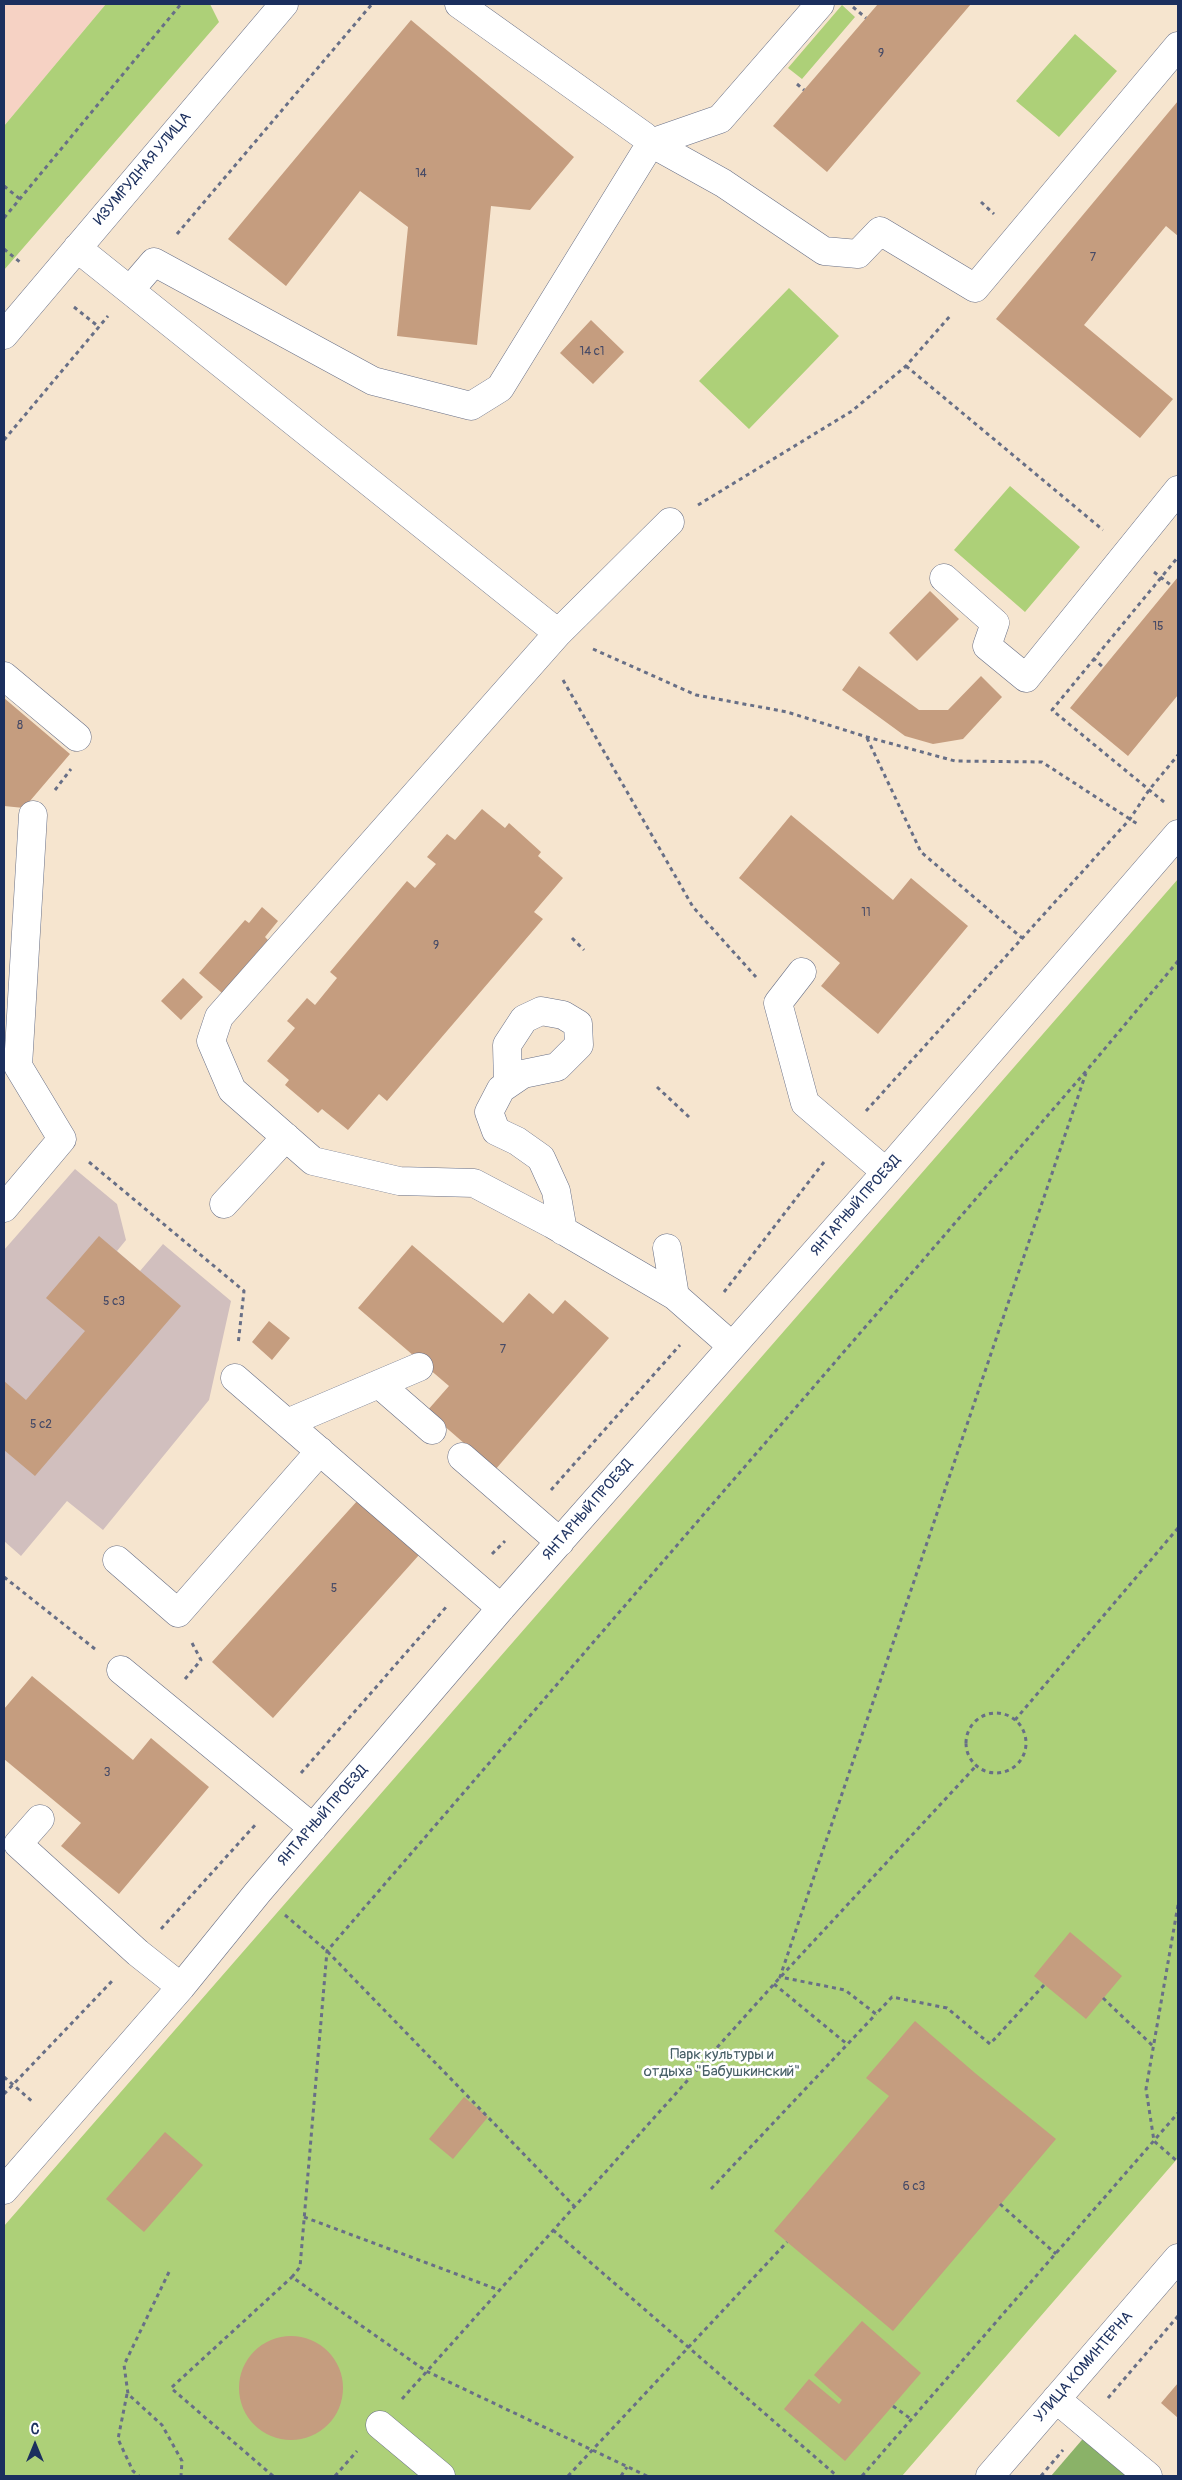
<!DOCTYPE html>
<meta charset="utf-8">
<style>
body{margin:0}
#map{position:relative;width:1182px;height:2480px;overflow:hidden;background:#f6e5cf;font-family:Pangolin,sans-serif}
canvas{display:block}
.frame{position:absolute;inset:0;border:5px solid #1b2f5e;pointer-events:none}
.north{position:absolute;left:10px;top:2420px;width:50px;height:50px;-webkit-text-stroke:4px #fff;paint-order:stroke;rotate:0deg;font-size:14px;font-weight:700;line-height:20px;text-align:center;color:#1b2f5e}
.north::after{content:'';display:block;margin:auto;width:18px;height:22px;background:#1b2f5e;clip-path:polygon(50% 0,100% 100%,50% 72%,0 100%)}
</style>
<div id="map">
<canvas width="1182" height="2480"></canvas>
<div class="frame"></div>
<div class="north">С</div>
</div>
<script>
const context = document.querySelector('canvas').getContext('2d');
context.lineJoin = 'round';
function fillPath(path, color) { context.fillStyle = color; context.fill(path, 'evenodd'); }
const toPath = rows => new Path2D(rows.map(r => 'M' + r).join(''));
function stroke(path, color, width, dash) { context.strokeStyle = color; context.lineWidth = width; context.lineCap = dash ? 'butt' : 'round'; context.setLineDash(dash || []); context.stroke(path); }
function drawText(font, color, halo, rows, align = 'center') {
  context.font = font + ' Pangolin,sans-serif'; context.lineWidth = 5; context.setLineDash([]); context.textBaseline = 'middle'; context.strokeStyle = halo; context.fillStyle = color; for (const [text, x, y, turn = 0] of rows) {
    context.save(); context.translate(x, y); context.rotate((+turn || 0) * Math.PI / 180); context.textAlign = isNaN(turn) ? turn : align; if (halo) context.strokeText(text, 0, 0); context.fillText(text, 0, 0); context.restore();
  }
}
fillPath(toPath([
 [4,4,106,4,4,126]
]), '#f6d2c4');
fillPath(toPath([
 [75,1169,117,1204,126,1240,117,1251,140,1271,163,1244,231,1301,209,1400,103,1530,67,1501,21,1556,4,1541,4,1250]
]), '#d1bfbe');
fillPath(toPath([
 [106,4,210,4,219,22,4,270,4,126],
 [842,5,855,17,802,79,788,68],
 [1075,34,1117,71,1059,137,1016,101],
 [789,288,839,336,749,429,699,381],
 [1010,486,1080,547,1025,612,954,550],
 [1178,879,1178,2158,902,2476,4,2476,4,2226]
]), '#add078');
fillPath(toPath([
 [1087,2434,1137,2476,1051,2476]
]), '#8ab268');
fillPath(toPath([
 [878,4,971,4,827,172,773,126],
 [411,20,574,157,530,210,491,206,477,345,397,336,408,227,360,191,286,286,228,239],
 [1178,101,1178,236,1166,226,1084,325,1173,399,1140,438,996,319],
 [591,320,624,352,593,384,560,353],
 [1178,577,1178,695,1128,756,1070,708],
 [930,591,959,619,917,661,889,633],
 [859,666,919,710,948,710,981,676,1002,697,963,739,933,744,905,736,842,690],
 [4,698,70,754,24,808,4,806],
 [482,809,505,828,509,823,541,852,538,856,563,878,534,912,543,919,387,1101,379,1094,348,1130,322,1109,318,1113,285,1085,289,1080,267,1061,295,1028,287,1021,307,998,315,1005,337,978,330,972,407,881,415,888,436,864,427,857,447,834,455,840],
 [791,815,893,900,911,878,968,926,878,1034,821,986,840,963,739,878],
 [262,907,278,921,265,937,268,940,222,993,199,973,245,920,249,923],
 [183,978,203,997,181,1020,161,1001],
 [99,1236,181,1306,35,1476,4,1450,4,1381,26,1400,85,1331,46,1298],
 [412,1245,503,1323,529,1293,553,1314,565,1300,609,1338,495,1470,427,1411,449,1386,358,1308],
 [269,1321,290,1338,272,1360,252,1342],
 [358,1500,419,1555,273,1718,212,1662],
 [32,1676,133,1760,151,1738,209,1787,119,1894,61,1846,81,1823,4,1759,4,1709],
 [1070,1932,1122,1976,1086,2019,1034,1976],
 [915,2021,975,2073,1056,2139,893,2331,774,2231,889,2096,866,2078],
 [464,2097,488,2117,453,2159,429,2139],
 [165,2132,203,2165,144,2232,106,2199],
 [862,2321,921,2373,845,2461,784,2409,809,2379,839,2404,842,2400,814,2375],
 '239 2388a52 52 0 1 1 104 0a52 52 0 1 1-104 0Z',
 [1178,2383,1178,2418,1161,2403]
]), '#c59d7f');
const minor = toPath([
 [459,4,644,136,651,143,723,183,824,251,858,254,880,231,975,288,1178,46],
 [77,248,558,633],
 [130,290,154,262,373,381,471,406,500,388,651,143,720,119,820,4],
 [4,335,284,4],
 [670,522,558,633,219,1017,211,1041,232,1090,313,1161,399,1181,474,1183,552,1224,675,1296,732,1346],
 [944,578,995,623,987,646,1026,678,1178,490],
 [4,676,77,737],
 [802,972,778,1003,805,1103,886,1172],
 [508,1084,507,1045,524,1019,541,1011,563,1015,578,1024,579,1045,557,1067,523,1074,501,1089,489,1112,496,1131,517,1141,541,1158,556,1191,563,1231],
 [224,1204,286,1137],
 [4,1208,62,1139,18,1066,33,815],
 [667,1248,675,1296],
 [235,1378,501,1608],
 [379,1384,432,1430],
 [287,1423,419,1367],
 [462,1457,560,1542],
 [117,1560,178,1613,320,1451],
 [121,1670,313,1828],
 [40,1819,18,1844,138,1953,181,1987],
 [4,2190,181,1987,258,1892,501,1608,886,1172,1178,834],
 [1056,2399,1148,2476],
 [380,2425,441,2476],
 [990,2476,1178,2258]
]);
stroke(minor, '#686f86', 29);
stroke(toPath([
 [853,7,866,18],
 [797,84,804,90],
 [4,186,20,199],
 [981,202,994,214],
 [4,218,181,4],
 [177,234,372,4],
 [4,249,21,263],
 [74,307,99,327],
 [906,366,1103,530],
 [4,440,108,316],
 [698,505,852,411,906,366,951,315],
 [1154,572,1172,586],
 [593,649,696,695,787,712,867,737,955,761,1042,762,1139,825],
 [1093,658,1104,668],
 [563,680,693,907,756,977],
 [867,738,921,852,1022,938],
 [55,790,71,769],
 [1164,802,1052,710,1178,557],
 [572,938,584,950],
 [657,1087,689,1117],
 [866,1111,1130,819,1149,790,1178,755],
 [89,1162,244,1291,238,1345],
 [724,1292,824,1162],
 [551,1490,680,1345],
 [492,1554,505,1541],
 [4,1577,95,1649],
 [185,1679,201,1660,192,1643],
 '966 1743a30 30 0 1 1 60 0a30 30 0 1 1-60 0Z',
 [1015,1720,1178,1528],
 [301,1773,447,1606],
 [1178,1905,1146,2089,1154,2141,1178,2162],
 [285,1915,327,1951,574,2206],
 [161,1929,256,1824],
 [774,1984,847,2044],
 [1044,1985,990,2044,947,2008,892,1997,876,2014,845,1990,780,1977,1086,1073],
 [1103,1998,1153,2046],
 [4,2077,34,2103],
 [4,2094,114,1979],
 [711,2189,876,2014],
 [1000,2204,1056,2254],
 [304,2217,499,2290],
 [553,2230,837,2476],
 [169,2272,124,2365,128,2394,162,2425,182,2461,181,2476],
 [127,2394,118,2439,133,2471,139,2476],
 [1108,2398,1178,2316],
 [402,2399,774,1984,976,1766],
 [893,2406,911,2419],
 [273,2476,171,2388,292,2277],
 [335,2476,357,2451],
 [568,2476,787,2242],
 [621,2476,627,2467],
 [647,2476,426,2371,292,2277,300,2267,327,1951,1087,1070,1178,961],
 [862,2476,1178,2113],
 [1041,2476,1063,2450]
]), '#686f86', 3, [4, 4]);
stroke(minor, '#fff', 28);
drawText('12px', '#464a66', null, [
 ["9",881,54],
 ["14",421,174],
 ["7",1093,258],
 ["14 с1",592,352],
 ["15",1158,627],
 ["8",20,726],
 ["11",866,913],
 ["9",436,946],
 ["5 с3",114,1302],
 ["7",503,1350],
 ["5 с2",41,1425],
 ["5",334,1589],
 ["3",107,1773],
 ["6 с3",914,2187]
]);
drawText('15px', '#1b2f5e', '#fff', [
 ["ИЗУМРУДНАЯ УЛИЦА",143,169,-50],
 ["ЯНТАРНЫЙ ПРОЕЗД",856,1206,-49],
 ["ЯНТАРНЫЙ ПРОЕЗД",588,1510,-49],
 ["ЯНТАРНЫЙ ПРОЕЗД",323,1816,-49],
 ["УЛИЦА КОМИНТЕРНА",1084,2367,-49]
]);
drawText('15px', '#475f66', '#fff', [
 ["Парк культуры и",722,2055],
 ["отдыха \"Бабушкинский\"",722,2072]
]);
</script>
